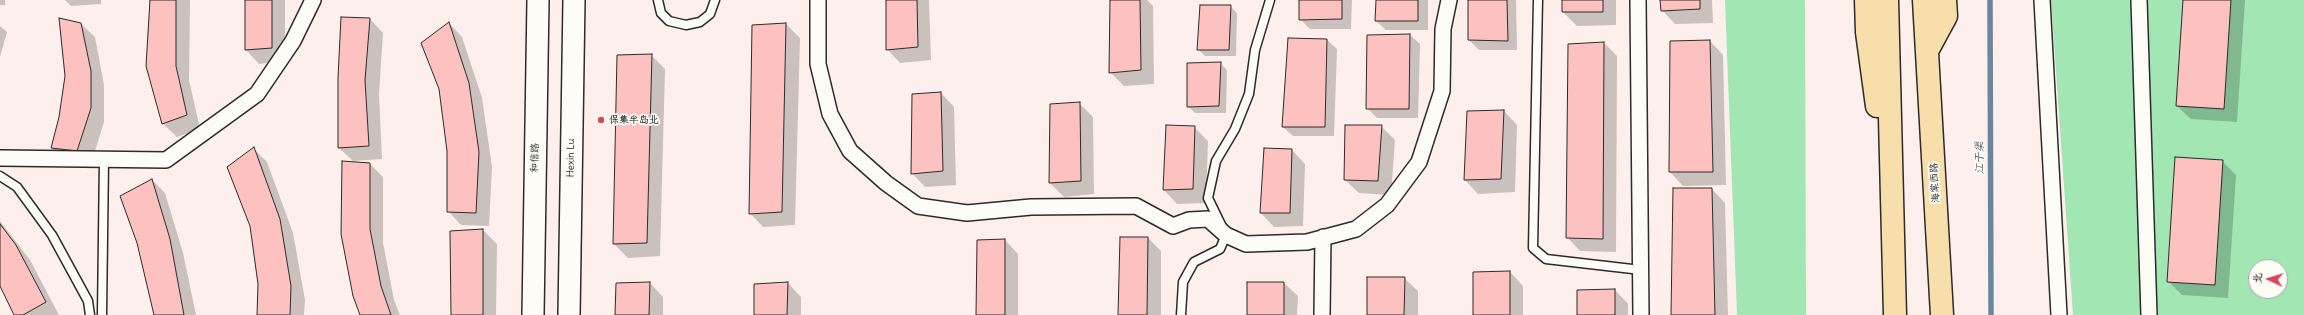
<!DOCTYPE html>
<meta charset="utf-8">
<style>
body{margin:0}
#map{position:relative;width:2304px;height:315px;overflow:hidden;background:#fdf0ec;font-family:Delius,"LXGW WenKai TC",sans-serif}
canvas{display:block}
.north{position:absolute;left:2248px;top:259px;width:40px;height:40px;box-sizing:border-box;background:#fdfcf7;border:1px solid #a9a8a5;border-radius:50%;rotate:274deg;font-size:11px;font-weight:700;line-height:16px;text-align:center;color:#2b2b2b}
.north::after{content:'';display:block;margin:auto;width:14px;height:18px;background:#d1495b;clip-path:polygon(50% 0,100% 100%,50% 72%,0 100%)}
</style>
<div id="map">
<canvas width="2304" height="315"></canvas>
<div class="north">北</div>
</div>
<script>
const context = document.querySelector('canvas').getContext('2d');
context.lineJoin = 'round';
function fillPath(path, color) { context.fillStyle = color; context.fill(path, 'evenodd'); }
const toPath = rows => new Path2D(rows.map(r => 'M' + r).join(''));
function stroke(path, color, width, dash) { context.strokeStyle = color; context.lineWidth = width; context.lineCap = dash ? 'butt' : 'round'; context.setLineDash(dash || []); context.stroke(path); }
function drawText(font, color, halo, rows, align = 'center') {
  context.font = font + ' Delius,"LXGW WenKai TC",sans-serif'; context.lineWidth = 3.5; context.setLineDash([]); context.textBaseline = 'middle'; context.strokeStyle = halo; context.fillStyle = color; for (const [text, x, y, turn = 0] of rows) {
    context.save(); context.translate(x, y); context.rotate((+turn || 0) * Math.PI / 180); context.textAlign = isNaN(turn) ? turn : align; if (halo) context.strokeText(text, 0, 0); context.fillText(text, 0, 0); context.restore();
  }
}
fillPath(toPath([
 [1725,0,1805,0,1806,315,1737,315],
 [2051,0,2304,0,2304,315,2073,315],
 [2256,267,2280,267,2280,291,2256,291]
]), '#a1e6b3');
fillPath(toPath([
 [0,0,5,0,5,5,0,5],
 [65,0,101,0,101,4,71,6],
 [152,0,190,0,189,80,200,129,177,137,163,124,147,66],
 [246,0,285,0,285,61,259,64,246,50],
 [887,0,929,0,931,60,900,63,887,49],
 [1111,0,1147,0,1153,6,1154,84,1124,86,1110,72],
 [1300,0,1352,0,1351,29,1310,29,1300,19],
 [1377,0,1428,0,1428,30,1386,30,1376,21],
 [1469,0,1516,0,1517,50,1479,50,1469,40],
 [1563,0,1616,0,1616,25,1577,26,1563,12],
 [1661,0,1712,0,1713,23,1675,24,1662,10],
 [2184,0,2245,0,2237,122,2191,119,2177,106],
 [1230,6,1237,13,1236,56,1205,56,1198,49],
 [342,18,370,19,383,33,379,94,382,159,353,161,339,148],
 [449,23,462,37,482,98,492,167,489,226,461,225,448,211],
 [81,24,95,37,104,85,104,122,91,164,65,161,52,148],
 [786,24,800,38,795,225,763,227,750,213,753,26],
 [0,26,7,32,0,57],
 [1410,35,1420,44,1418,118,1377,118,1367,108],
 [1327,40,1337,49,1334,136,1293,136,1283,127],
 [1710,41,1723,55,1726,185,1683,186,1670,172],
 [1604,43,1617,56,1616,252,1580,251,1567,237],
 [651,55,665,69,660,256,628,258,614,244,618,56],
 [1220,63,1227,70,1226,113,1195,113,1188,106],
 [941,93,954,107,956,185,925,187,912,173],
 [1079,103,1093,117,1094,194,1064,197,1050,183,1051,104],
 [1504,111,1517,125,1515,192,1478,194,1465,180,1468,112],
 [1167,126,1194,127,1208,141,1206,203,1177,204,1164,190],
 [1381,126,1395,140,1391,195,1359,193,1345,180],
 [254,149,267,162,293,233,305,300,304,315,258,315,259,284],
 [1265,149,1292,150,1305,164,1303,226,1274,227,1261,213],
 [2222,161,2236,175,2228,298,2182,295,2168,281],
 [370,164,383,177,383,243,394,300,400,315,361,315],
 [152,180,165,193,183,253,196,315,155,315],
 [1712,189,1725,203,1728,315,1672,315],
 [0,221,30,260,59,315,15,315,0,284],
 [483,230,497,244,496,315,452,315,451,232],
 [1148,238,1161,251,1161,315,1119,315],
 [1005,240,1018,254,1018,315,977,315],
 [1510,272,1523,286,1523,315,1474,315],
 [1404,278,1418,291,1418,315,1368,315],
 [650,283,663,297,663,315,616,315],
 [788,283,801,297,801,315,755,315],
 [1284,283,1298,296,1297,315,1248,315],
 [1615,290,1628,304,1628,315,1578,315]
]), '#0003');
stroke(toPath([
 [1990,0,1991,315]
]), '#6986a1', 5.5);
const building = toPath([
 [150,0,176,0,176,66,187,115,162,124,146,66,150,0],
 [245,0,272,0,272,48,245,50,245,0],
 [886,0,917,0,918,47,886,50,886,0],
 [1110,0,1140,0,1141,70,1109,73,1110,0],
 [1299,0,1342,0,1342,19,1299,20,1299,0],
 [1376,0,1418,0,1418,21,1375,21,1376,0],
 [1468,0,1507,0,1508,41,1468,40,1468,0],
 [1562,0,1603,0,1603,12,1562,12,1562,0],
 [1660,0,1700,0,1700,9,1661,11,1660,0],
 [2183,0,2231,0,2224,109,2176,106,2183,0],
 [1200,5,1231,5,1229,50,1197,50,1200,5],
 [341,17,370,18,365,80,369,146,338,148,338,78,341,17],
 [59,18,81,23,91,71,91,108,77,151,51,148,59,117,65,76,59,18],
 [449,22,469,83,479,152,476,213,447,212,447,151,439,89,421,43,449,22],
 [786,23,782,212,749,214,752,25,786,23],
 [1410,34,1409,109,1366,109,1367,35,1410,34],
 [1288,38,1327,39,1325,127,1282,127,1288,38],
 [1710,40,1713,172,1669,172,1670,41,1710,40],
 [1604,42,1603,239,1566,238,1568,44,1604,42],
 [652,54,647,243,613,244,617,55,652,54],
 [1221,62,1219,106,1187,107,1187,63,1221,62],
 [941,92,943,171,911,174,912,94,941,92],
 [1080,102,1081,181,1049,183,1050,104,1080,102],
 [1504,110,1501,179,1464,180,1467,111,1504,110],
 [1166,125,1195,126,1193,189,1163,190,1166,125],
 [1345,125,1382,125,1378,181,1344,180,1345,125],
 [254,147,280,219,291,286,290,315,257,315,258,284,250,226,227,167,254,147],
 [1264,148,1292,149,1290,213,1260,213,1264,148],
 [2175,157,2223,160,2215,285,2167,282,2175,157],
 [342,161,370,163,370,229,381,286,391,315,360,315,353,296,341,234,342,161],
 [152,179,170,239,184,315,154,315,137,243,120,196,152,179],
 [1673,188,1712,188,1715,315,1671,315,1673,188],
 [0,224,16,245,46,302,23,315,14,315,0,286,0,224],
 [483,229,483,315,451,315,450,231,483,229],
 [1120,237,1148,237,1147,315,1118,315,1120,237],
 [1005,239,1005,315,976,315,977,240,1005,239],
 [1510,271,1510,315,1473,315,1473,272,1510,271],
 [1367,277,1405,277,1404,315,1367,315,1367,277],
 [650,282,649,315,615,315,616,283,650,282],
 [788,282,787,315,754,315,754,284,788,282],
 [1247,282,1284,282,1284,315,1247,315,1247,282],
 [1615,289,1615,315,1577,315,1577,290,1615,289]
]);
fillPath(building, '#fdc1bf');
stroke(building, '#2b2b2b', 1);
const lane = toPath([
 [658,0,661,13,669,21,686,25,700,22,710,14,715,0],
 [1538,0,1533,248,1546,259,1641,270],
 [0,176,17,187,52,235,88,301,90,315],
 [102,315,104,159],
 [1181,315,1183,282,1194,262,1220,249,1226,235,1208,198,1216,161,1235,129,1249,94,1255,50,1270,0]
]);
const street = toPath([
 [818,0,818,64,830,114,850,151,886,183,918,206,967,213,1031,207,1136,206,1173,226,1189,220,1208,219,1226,235,1246,244,1307,242,1356,229,1387,205,1419,162,1442,91,1443,29,1449,0],
 [1638,0,1641,315],
 [2042,0,2059,315],
 [2139,0,2149,315],
 [0,158,166,160,257,94,293,41,313,0],
 [1322,315,1323,237]
]);
const secondary = toPath([
 [533,315,538,0],
 [569,315,574,0]
]);
const primary = toPath([
 [1866,0,1867,32,1877,106],
 [1887,0,1895,315],
 [1924,0,1942,315],
 [1927,51,1946,16,1945,0]
]);
stroke(lane, '#2b2b2b', 11);
stroke(street, '#2b2b2b', 18);
stroke(secondary, '#2b2b2b', 24);
stroke(primary, '#2b2b2b', 25);
stroke(lane, '#fdfcf7', 8);
stroke(street, '#fdfcf7', 15);
stroke(secondary, '#fdfcf7', 21);
stroke(primary, '#f8deab', 22);
for (const [x, y, r, color] of [
 [601,120,4,"#d1495b"]
]) { const dot = new Path2D(); dot.arc(x, y, r, 0, 2 * Math.PI); context.fillStyle = color; context.fill(dot); stroke(dot, '#fdfcf7', 1.5); }
drawText('bold 10px', '#2b2b2b', '#fdfcf7', [
 ["保集半岛北",609,120]
], 'left');
drawText('10px', '#2b2b2b', '#fdfcf7', [
 ["和信路",535,158,-89],
 ["Hexin Lu",571,158,-89],
 ["海棠西路",1935,183,-93]
]);
drawText('italic 11px', '#4a5966', '#fdfcf7', [
 ["江干渠",1980,158,-90]
]);
</script>
